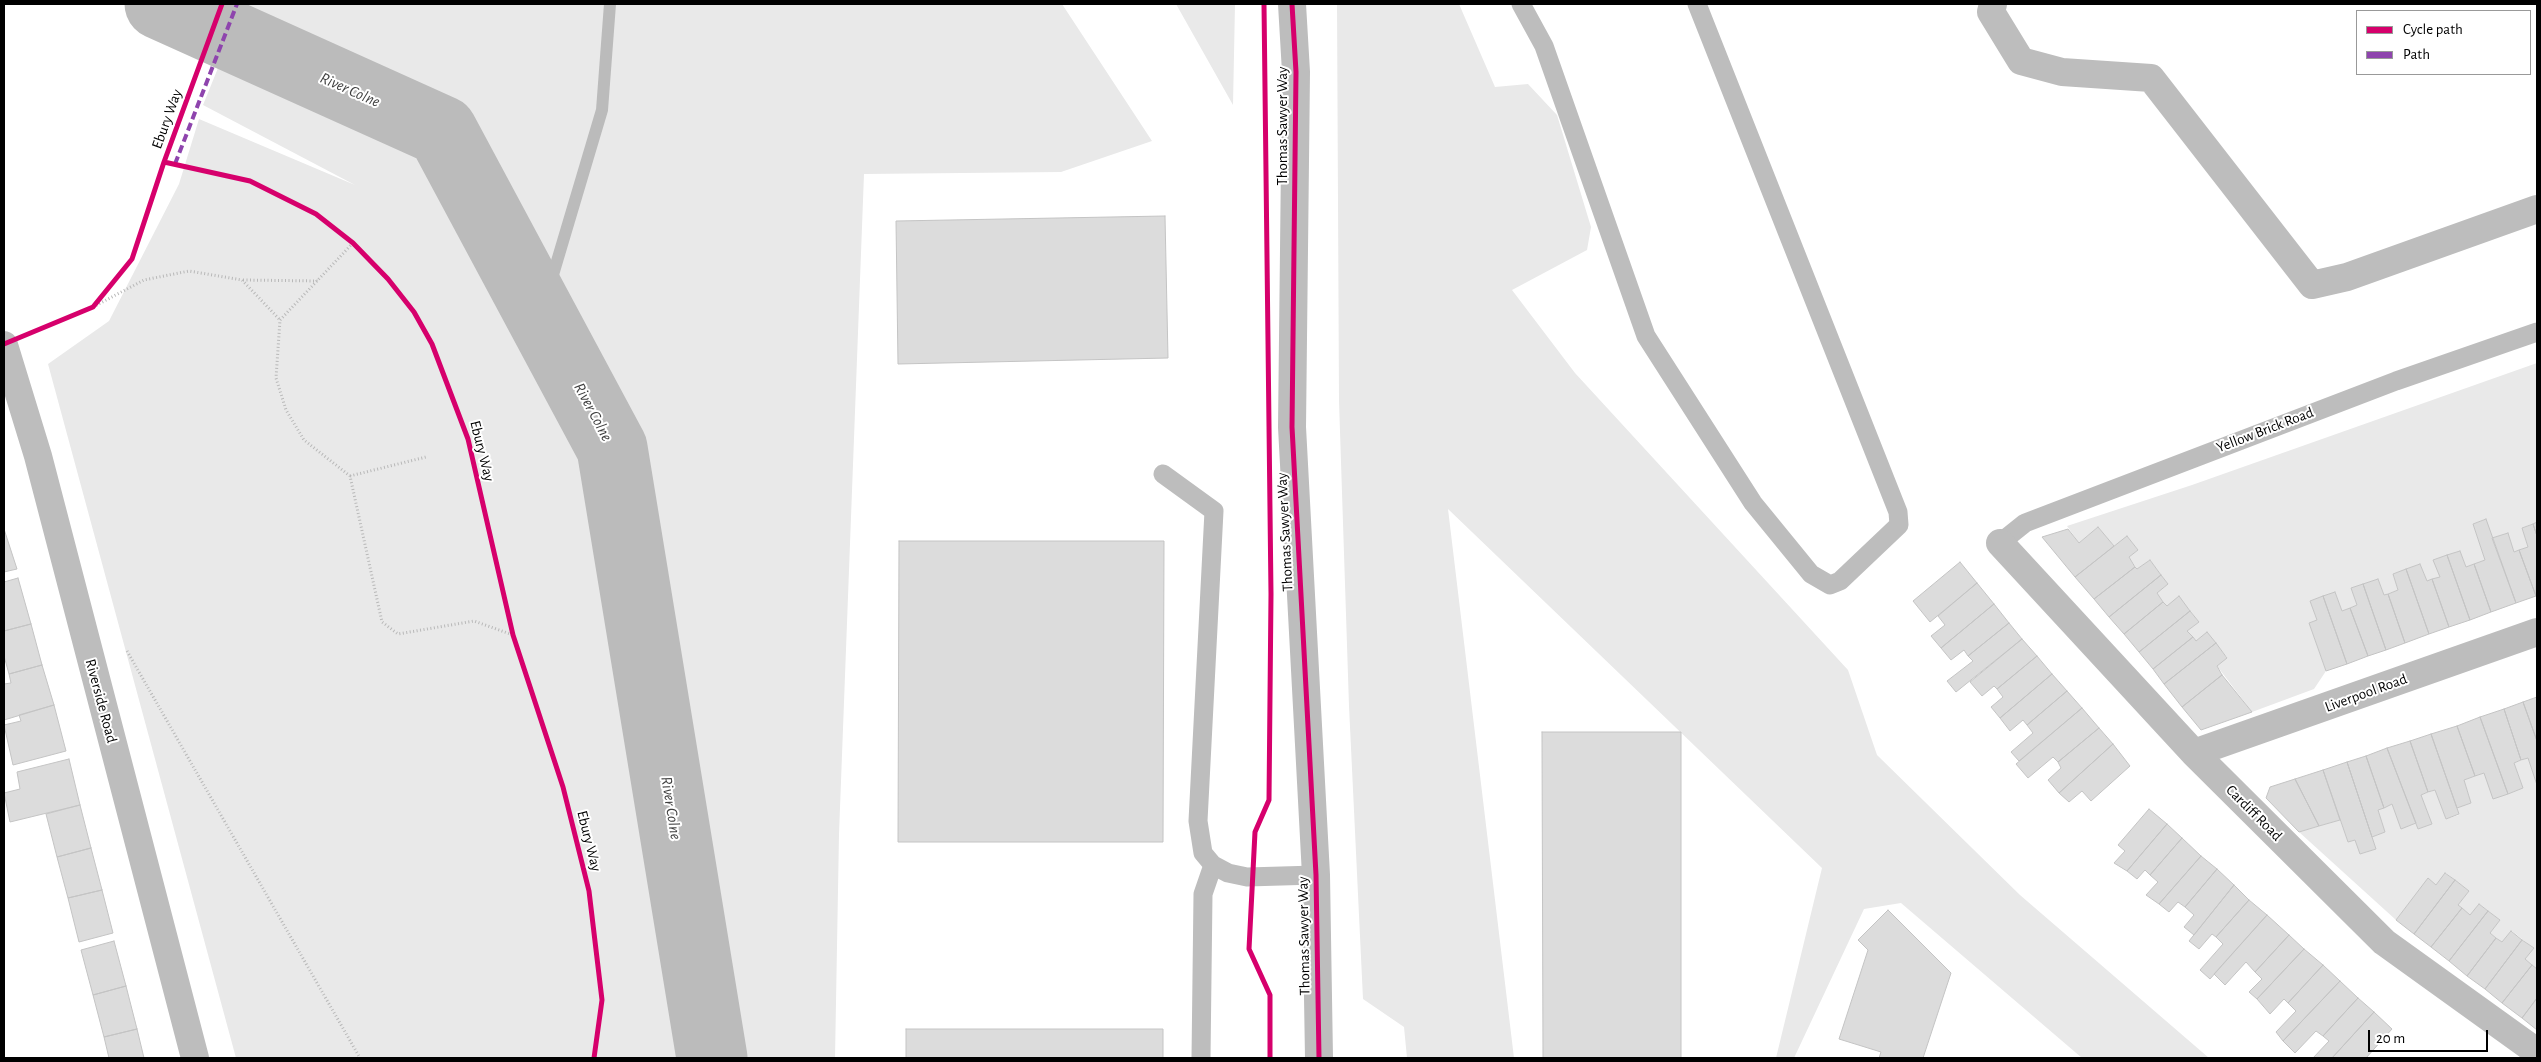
<!DOCTYPE html>
<style>
body{margin:0}
#map{position:relative;width:2541px;height:1062px;overflow:hidden;background:#fff;font-family:"Alegreya Sans",sans-serif}
canvas{display:block}
.frame{position:absolute;inset:0;border:5px solid #000;pointer-events:none}
.legend{position:absolute;left:2356px;top:10px;width:175px;height:65px;box-sizing:border-box;background:#fff;border:1px solid #999;margin:0;padding:6px 9px;list-style:none;font-size:15px;color:#000}
.legend li{display:flex;align-items:center;gap:10px;height:25px}
.legend b{width:25px;border:1px solid #999}
.scale{position:absolute;left:2368px;top:1030px;width:120px;height:22px;box-sizing:border-box;border:2px solid #000;border-top:0;padding-left:6px;font-size:15px;line-height:18px;white-space:nowrap;color:#000;-webkit-text-stroke:4px #fff;paint-order:stroke}
</style>
<div id="map">
<canvas width="2541" height="1062"></canvas>
<div class="frame"></div>
<ul class="legend">
<li><b style="height:6px;background:#d6006c"></b>Cycle path</li>
<li><b style="height:6px;background:#8e44ad"></b>Path</li>
</ul>
<div class="scale">20 m</div>
</div>
<script>
const context = document.querySelector('canvas').getContext('2d');
context.lineJoin = 'round';
function fillPath(path, color) { context.fillStyle = color; context.fill(path, 'evenodd'); }
const toPath = rows => new Path2D(rows.map(r => 'M' + r).join(''));
function stroke(path, color, width, dash) { context.strokeStyle = color; context.lineWidth = width; context.lineCap = dash ? 'butt' : 'round'; context.setLineDash(dash || []); context.stroke(path); }
function drawText(font, color, halo, rows, align = 'center') {
  context.font = font + ' "Alegreya Sans",sans-serif'; context.lineWidth = 4; context.setLineDash([]); context.textBaseline = 'middle'; context.strokeStyle = halo; context.fillStyle = color; for (const [text, x, y, turn = 0] of rows) {
    context.save(); context.translate(x, y); context.rotate((+turn || 0) * Math.PI / 180); context.textAlign = isNaN(turn) ? turn : align; if (halo) context.strokeText(text, 0, 0); context.fillText(text, 0, 0); context.restore();
  }
}
fillPath(toPath([
 [244,4,1062,4,1152,141,1061,172,864,174,839,834,835,1058,236,1058,48,364,109,321,179,184,199,119,355,185,203,105],
 [1176,4,1235,4,1233,105],
 [1337,4,1459,4,1495,87,1528,84,1557,115,1591,227,1587,250,1512,290,1575,373,1848,670,1877,755,2020,895,2209,1058,2082,1058,1901,903,1864,909,1794,1058,1776,1058,1822,868,1448,509,1514,1058,1407,1058,1404,1027,1363,999,1349,706,1339,401],
 [2537,363,2537,522,2522,528,2528,547,2514,552,2508,533,2492,538,2485,519,2473,524,2485,560,2466,567,2460,551,2434,560,2440,577,2427,581,2420,564,2393,574,2398,590,2384,595,2378,579,2351,588,2357,605,2342,611,2335,592,2310,601,2317,620,2309,623,2326,671,2314,689,2252,712,2217,666,2227,657,2207,633,2196,641,2187,631,2199,622,2179,597,2167,606,2163,602,2157,593,2168,584,2150,560,2137,569,2129,557,2138,550,2128,537,2114,546,2098,527,2079,543,2067,526,2192,485],
 [2528,758,2537,785,2537,969,2525,959,2533,948,2512,931,2502,942,2490,933,2500,920,2479,904,2470,915,2458,905,2469,891,2446,873,2436,885,2428,879,2396,920,2299,832,2340,820,2348,842,2355,840,2361,854,2376,849,2372,837,2385,832,2378,810,2392,804,2401,828,2416,823,2418,829,2432,824,2421,795,2435,790,2446,819,2459,815,2457,808,2471,803,2464,780,2484,773,2508,794,2523,788,2514,763]
]), '#e9e9e9');
stroke(toPath([
 [541,315,602,110,610,4]
]), '#bbb', 12);
stroke(toPath([
 [160,4,442,131,612,448,712,1058]
]), '#bbb', 71);
const building = toPath([
 [1165,216,1168,358,898,364,896,221,1165,216],
 [2486,519,2516,603,2491,612,2474,564,2485,560,2473,524,2486,519],
 [2537,522,2537,536,2533,524,2537,522],
 [2533,524,2537,536,2536,596,2519,550,2528,547,2522,528,2533,524],
 [2098,527,2114,546,2075,577,2042,537,2068,529,2079,543,2098,527],
 [4,529,17,569,4,572,4,529],
 [2508,533,2514,552,2519,550,2536,596,2516,603,2492,538,2508,533],
 [2127,536,2138,550,2129,557,2135,567,2094,599,2075,577,2127,536],
 [899,541,1164,541,1163,842,898,842,899,541],
 [2460,551,2466,567,2474,564,2491,612,2470,620,2447,555,2460,551],
 [2447,555,2470,620,2449,627,2432,579,2440,577,2433,560,2447,555],
 [2150,560,2161,575,2109,617,2094,599,2135,567,2137,569,2150,560],
 [1960,562,1977,583,1930,622,1913,601,1960,562],
 [2420,564,2427,581,2432,579,2449,627,2429,634,2406,569,2420,564],
 [2406,569,2429,634,2405,643,2388,594,2398,590,2393,574,2406,569],
 [2161,575,2168,584,2157,593,2163,602,2124,634,2109,617,2161,575],
 [18,578,31,624,4,631,4,582,18,578],
 [2378,579,2384,595,2388,594,2405,643,2386,650,2363,584,2378,579],
 [1977,583,1994,604,1941,648,1931,636,1945,625,1938,616,1977,583],
 [2363,584,2386,650,2368,656,2350,608,2357,605,2351,588,2363,584],
 [2335,592,2342,611,2350,608,2368,656,2347,664,2323,596,2335,592],
 [2179,596,2190,611,2139,652,2124,634,2163,602,2167,606,2179,596],
 [2323,596,2347,664,2326,671,2309,623,2317,620,2310,601,2323,596],
 [1994,604,2009,623,1968,656,1964,650,1951,660,1941,648,1994,604],
 [2190,611,2199,622,2187,631,2193,637,2153,669,2139,652,2190,611],
 [2009,623,2022,639,1956,692,1947,681,1973,661,1968,656,2009,623],
 [31,624,42,665,9,674,4,656,4,631,31,624],
 [2207,632,2216,643,2164,684,2153,669,2193,637,2196,641,2207,632],
 [2022,639,2037,656,1997,689,1994,686,1982,696,1970,682,2022,639],
 [2216,643,2227,658,2217,666,2222,675,2182,707,2164,684,2216,643],
 [2037,656,2052,674,2000,718,1991,707,2003,697,1997,689,2037,656],
 [42,665,54,705,4,720,4,684,11,683,9,674,42,665],
 [2052,674,2067,691,2027,725,2023,720,2010,731,2000,718,2052,674],
 [2222,675,2252,712,2201,730,2182,707,2222,675],
 [2067,691,2082,708,2019,761,2011,752,2033,733,2027,725,2067,691],
 [2537,697,2537,741,2523,702,2537,697],
 [2523,702,2537,741,2537,785,2528,758,2521,760,2504,709,2523,702],
 [54,705,66,751,13,765,4,725,21,721,19,715,54,705],
 [2082,708,2099,728,2058,762,2053,757,2028,778,2016,764,2082,708],
 [2504,709,2521,760,2514,763,2523,788,2508,794,2480,717,2504,709],
 [2480,717,2508,794,2493,799,2484,773,2475,776,2457,726,2480,717],
 [2457,726,2475,776,2464,780,2471,803,2457,808,2431,734,2457,726],
 [2099,728,2113,744,2059,793,2048,780,2061,768,2058,762,2099,728],
 [1542,732,1681,732,1681,1058,1543,1058,1542,732],
 [2431,734,2459,814,2446,819,2435,790,2428,792,2410,741,2431,734],
 [2410,741,2428,792,2421,795,2432,824,2418,829,2387,748,2410,741],
 [2113,744,2130,766,2091,801,2082,791,2069,802,2059,793,2113,744],
 [2387,748,2416,823,2401,829,2392,804,2384,808,2366,756,2387,748],
 [2366,756,2384,808,2378,810,2385,832,2372,837,2347,762,2366,756],
 [69,759,80,805,10,822,4,793,20,789,17,772,69,759],
 [2347,762,2376,849,2360,854,2355,840,2348,842,2323,770,2347,762],
 [2323,770,2340,820,2319,826,2295,779,2323,770],
 [2295,779,2319,826,2299,832,2266,798,2270,787,2295,779],
 [80,805,91,848,57,857,46,814,80,805],
 [2149,809,2167,824,2127,871,2114,863,2125,851,2118,845,2149,809],
 [2167,824,2182,838,2150,875,2145,870,2137,879,2127,871,2167,824],
 [2182,838,2201,856,2159,904,2146,895,2158,882,2150,875,2182,838],
 [91,848,102,890,68,898,57,857,91,848],
 [2201,856,2217,869,2185,907,2178,902,2169,912,2159,904,2201,856],
 [2217,869,2234,885,2194,935,2184,927,2194,915,2185,907,2217,869],
 [2445,873,2455,880,2414,934,2396,920,2428,878,2436,885,2445,873],
 [2455,880,2469,891,2458,905,2462,908,2431,947,2414,934,2455,880],
 [2234,885,2249,900,2216,937,2212,934,2199,949,2189,941,2234,885],
 [102,890,113,933,79,942,68,898,102,890],
 [2249,900,2267,915,2210,979,2200,970,2223,944,2216,937,2249,900],
 [2479,904,2488,911,2449,961,2431,947,2462,908,2470,915,2479,904],
 [1888,910,1951,973,1923,1058,1879,1058,1881,1052,1839,1039,1868,950,1858,940,1888,910],
 [2488,911,2500,920,2490,933,2496,938,2467,976,2449,961,2488,911],
 [2267,915,2289,935,2255,972,2246,962,2225,985,2214,974,2267,915],
 [2511,931,2522,940,2485,989,2467,976,2496,938,2502,942,2511,931],
 [2289,935,2304,949,2257,999,2249,992,2262,979,2255,972,2289,935],
 [2522,940,2534,948,2525,959,2532,965,2502,1003,2485,989,2522,940],
 [114,941,126,986,93,995,81,950,114,941],
 [2304,949,2323,965,2288,1003,2284,999,2270,1014,2257,999,2304,949],
 [2323,965,2340,981,2283,1041,2276,1032,2296,1011,2288,1003,2323,965],
 [2532,965,2537,969,2537,998,2522,1018,2502,1003,2532,965],
 [2340,981,2358,998,2323,1036,2316,1031,2295,1053,2283,1041,2340,981],
 [126,986,137,1029,104,1037,93,995,126,986],
 [2358,998,2374,1012,2332,1058,2313,1058,2329,1041,2323,1036,2358,998],
 [2537,998,2537,1030,2522,1018,2537,998],
 [2374,1012,2392,1029,2366,1058,2332,1058,2374,1012],
 [137,1029,144,1058,109,1058,104,1037,137,1029],
 [906,1029,1163,1029,1163,1058,906,1058,906,1029]
]);
fillPath(building, '#dcdcdc');
stroke(building, '#c4c4c4', 1);
stroke(toPath([
 [353,243,280,320,276,378,286,410,304,440,350,476,382,622,398,634,474,621,513,635],
 [243,280,318,281],
 [93,307,144,280,189,271,242,280,280,320],
 [350,476,426,457],
 [127,651,360,1058]
]), '#b8b8b8', 3, [1, 2.5]);
stroke(toPath([
 [1521,4,1544,46,1646,336,1753,503,1811,574,1830,585,1840,581,1899,525,1898,512,1697,4],
 [1163,474,1214,511,1198,821,1203,853,1213,865],
 [2000,543,2025,523,2396,381,2537,332],
 [1201,1058,1203,894,1213,865,1228,873,1247,877,1316,875]
]), '#bdbdbd', 19);
stroke(toPath([
 [1993,4,1991,12,2021,61,2062,72,2151,78,2312,285,2347,277,2537,209],
 [4,345,38,456,195,1058],
 [2000,543,2194,753,2384,942,2537,1052],
 [2194,753,2537,632]
]), '#bdbdbd', 28);
stroke(toPath([
 [1292,4,1296,72,1292,427,1316,875,1319,1058]
]), '#bdbdbd', 28);
stroke(toPath([
 [175,164,237,4]
]), '#8e44ad', 4, [8, 4]);
stroke(toPath([
 [222,4,164,162,250,181,316,214,353,243,388,279,414,312,432,344,468,439,513,635,563,787,589,891,602,1000,594,1058],
 [1264,4,1271,594,1269,800,1255,832,1249,949,1270,995,1270,1058],
 [1292,4,1296,72,1292,427,1316,875,1319,1058],
 [4,344,93,307,132,259,164,162]
]), '#d6006c', 5);
drawText('15px', '#000', '#fff', [
 ["Ebury Way",167,119,-70],
 ["Thomas Sawyer Way",1282,126,-90],
 ["Yellow Brick Road",2265,430,-21],
 ["Ebury Way",482,451,76],
 ["Thomas Sawyer Way",1285,532,-93],
 ["Liverpool Road",2366,693,-20],
 ["Riverside Road",101,701,75],
 ["Cardiff Road",2254,813,45],
 ["Ebury Way",589,841,76],
 ["Thomas Sawyer Way",1304,936,-91]
]);
drawText('italic 16px', '#3f3f3f', '#fff', [
 ["River Colne",350,90,24],
 ["River Colne",593,412,62],
 ["River Colne",671,808,81]
]);
</script>
